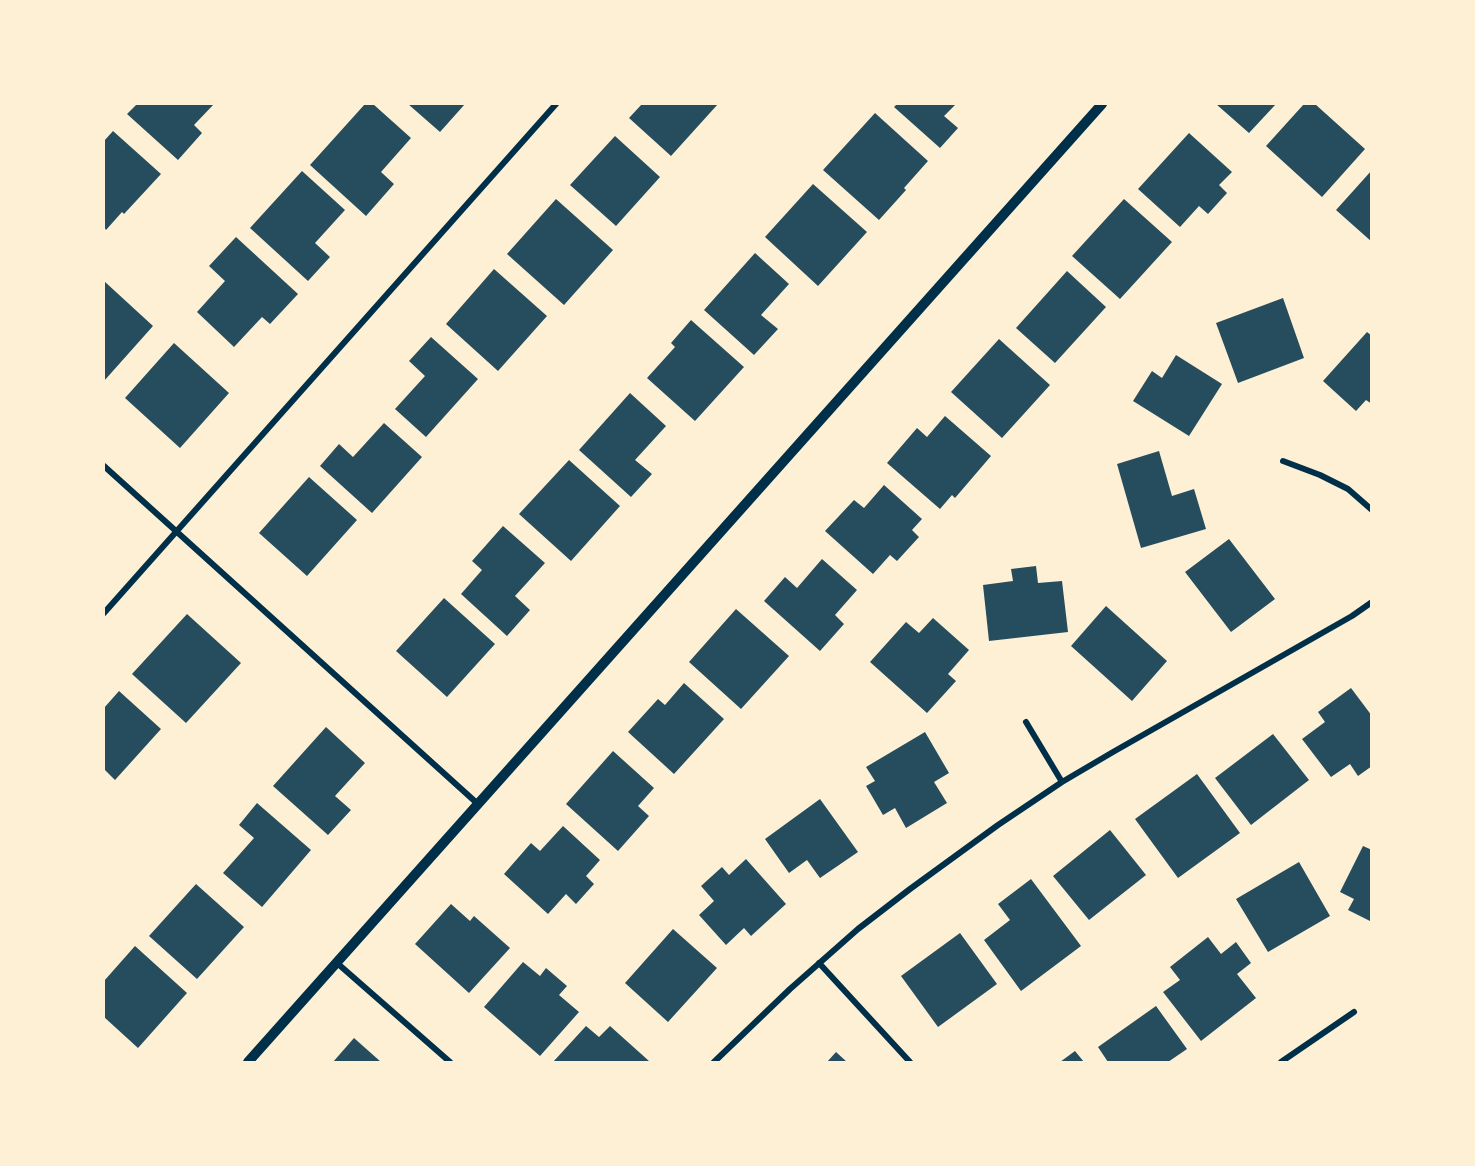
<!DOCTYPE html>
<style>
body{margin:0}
#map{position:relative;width:1475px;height:1166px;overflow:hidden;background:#fdf0d5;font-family:Quicksand,sans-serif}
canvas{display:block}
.frame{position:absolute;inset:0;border:105px solid #fdf0d5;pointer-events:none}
</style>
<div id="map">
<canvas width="1475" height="1166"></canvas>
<div class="frame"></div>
</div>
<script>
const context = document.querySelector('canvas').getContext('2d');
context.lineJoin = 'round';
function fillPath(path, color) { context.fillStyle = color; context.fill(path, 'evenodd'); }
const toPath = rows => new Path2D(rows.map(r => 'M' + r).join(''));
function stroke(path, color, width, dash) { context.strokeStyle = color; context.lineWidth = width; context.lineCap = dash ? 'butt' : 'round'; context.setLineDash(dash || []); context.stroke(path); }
fillPath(toPath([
 [137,104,214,104,194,125,202,133,178,160,127,114],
 [365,104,373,104,411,138,381,172,394,184,366,216,310,165],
 [408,104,465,104,440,132],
 [642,104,718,104,671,156,629,118],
 [897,104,956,104,944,116,958,128,940,148,894,107],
 [1216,104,1276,104,1249,133],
 [1304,104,1315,104,1365,149,1322,197,1266,146],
 [875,113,928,161,904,188,906,190,879,220,823,170],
 [113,131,161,174,124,214,122,212,106,230,104,227,104,170,105,168,104,166,104,141],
 [1189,133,1232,172,1219,185,1227,193,1208,214,1199,206,1180,227,1138,189],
 [615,136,660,177,616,226,570,185],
 [1372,170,1372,242,1336,210],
 [302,171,345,210,315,243,330,257,308,281,250,228],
 [813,184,867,232,818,286,765,237],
 [556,199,613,250,564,305,507,254],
 [1124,199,1172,242,1120,299,1072,256],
 [236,237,298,294,270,324,262,317,234,347,197,312,225,281,209,266],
 [755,253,789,284,761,315,778,329,754,355,704,310],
 [494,269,547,316,498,371,446,324],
 [1067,271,1106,307,1055,363,1016,328],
 [104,281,153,326,104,381],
 [1283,298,1304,358,1238,383,1216,323],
 [691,320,744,367,695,421,647,378,675,347,671,343],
 [1367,332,1372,336,1372,404,1366,400,1356,411,1323,381],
 [431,337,478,379,426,437,395,409,425,376,409,361],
 [999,339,1050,385,1002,438,951,392],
 [174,343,229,393,180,448,125,398],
 [1176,355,1222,384,1189,436,1133,401,1152,371,1162,378],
 [630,393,666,426,635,460,652,474,631,497,579,450],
 [945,416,991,456,955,498,952,495,940,509,887,463,917,428,927,437],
 [384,423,422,457,372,513,320,466,339,444,353,457],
 [1159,451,1172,496,1194,489,1206,529,1141,548,1117,464],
 [569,460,620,506,571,561,519,514],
 [309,477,357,520,307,576,259,533],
 [884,485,922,519,912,530,919,537,897,561,890,555,873,574,825,531,854,500,864,508],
 [503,526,545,563,515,596,530,610,507,636,461,594,482,570,472,561],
 [1229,539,1275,599,1231,632,1185,572],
 [822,559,857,590,835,615,844,624,820,651,764,601,785,577,797,588],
 [1036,566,1038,583,1062,581,1068,632,989,641,983,585,1013,581,1011,569],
 [444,598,495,644,447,697,396,651],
 [1106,606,1167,661,1132,701,1071,646],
 [736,609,789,656,741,709,689,662],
 [187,614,241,663,186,723,132,674],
 [933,618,969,650,948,674,956,681,927,713,870,662,906,622,919,633],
 [684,683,724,719,674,774,628,732,658,699,665,705],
 [1351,688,1372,716,1372,766,1358,776,1350,764,1331,777,1302,739,1325,722,1318,712],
 [119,691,161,729,115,780,104,769,104,708],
 [326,727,365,763,335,796,351,810,328,835,273,786],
 [925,732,949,773,934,782,947,803,906,828,895,808,883,815,866,786,875,781,866,767],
 [1273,734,1309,780,1251,825,1215,778],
 [613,751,654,788,638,806,649,816,618,851,566,804],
 [1197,774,1240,833,1178,878,1135,819],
 [820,799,858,852,820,878,807,860,789,873,765,839],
 [257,803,311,850,262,907,223,873,254,838,239,825],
 [563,826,600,860,586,876,594,884,576,904,566,894,548,914,504,874,531,843,540,851],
 [1110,830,1146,875,1089,920,1053,876],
 [1363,846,1372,850,1372,922,1348,910,1354,899,1340,892],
 [746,859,786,904,751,936,744,928,726,945,699,915,714,901,701,886,722,867,729,875],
 [1299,862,1330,916,1268,952,1236,899],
 [1031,879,1081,946,1021,991,984,940,1010,920,998,904],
 [196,884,244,927,197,979,149,936],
 [451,904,470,921,474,916,510,948,469,993,415,944],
 [673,929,717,968,668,1022,625,983],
 [960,933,997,984,938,1027,901,976],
 [1208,937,1221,954,1236,942,1251,963,1237,974,1256,998,1201,1041,1163,992,1180,980,1170,967],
 [135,946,187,993,138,1048,104,1017,104,981],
 [523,962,540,976,546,968,567,986,559,995,579,1012,540,1056,484,1007],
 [1156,1006,1187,1049,1168,1062,1108,1062,1098,1047],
 [586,1026,599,1037,610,1026,649,1061,648,1062,553,1062],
 [354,1038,381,1062,333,1062],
 [1075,1051,1084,1062,1060,1062],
 [836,1052,847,1062,827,1062]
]), '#264d5e');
stroke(toPath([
 [1283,461,1320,475,1348,489,1372,510],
 [104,466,479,805],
 [104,613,556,104],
 [1026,722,1062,782],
 [337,963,450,1062],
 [819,963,910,1062],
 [714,1062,790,989,858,929,910,889,998,825,1062,782,1113,752,1352,616,1372,602],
 [1281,1062,1354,1012]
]), '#003049', 6);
stroke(toPath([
 [248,1062,1102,104]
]), '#003049', 10);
</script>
